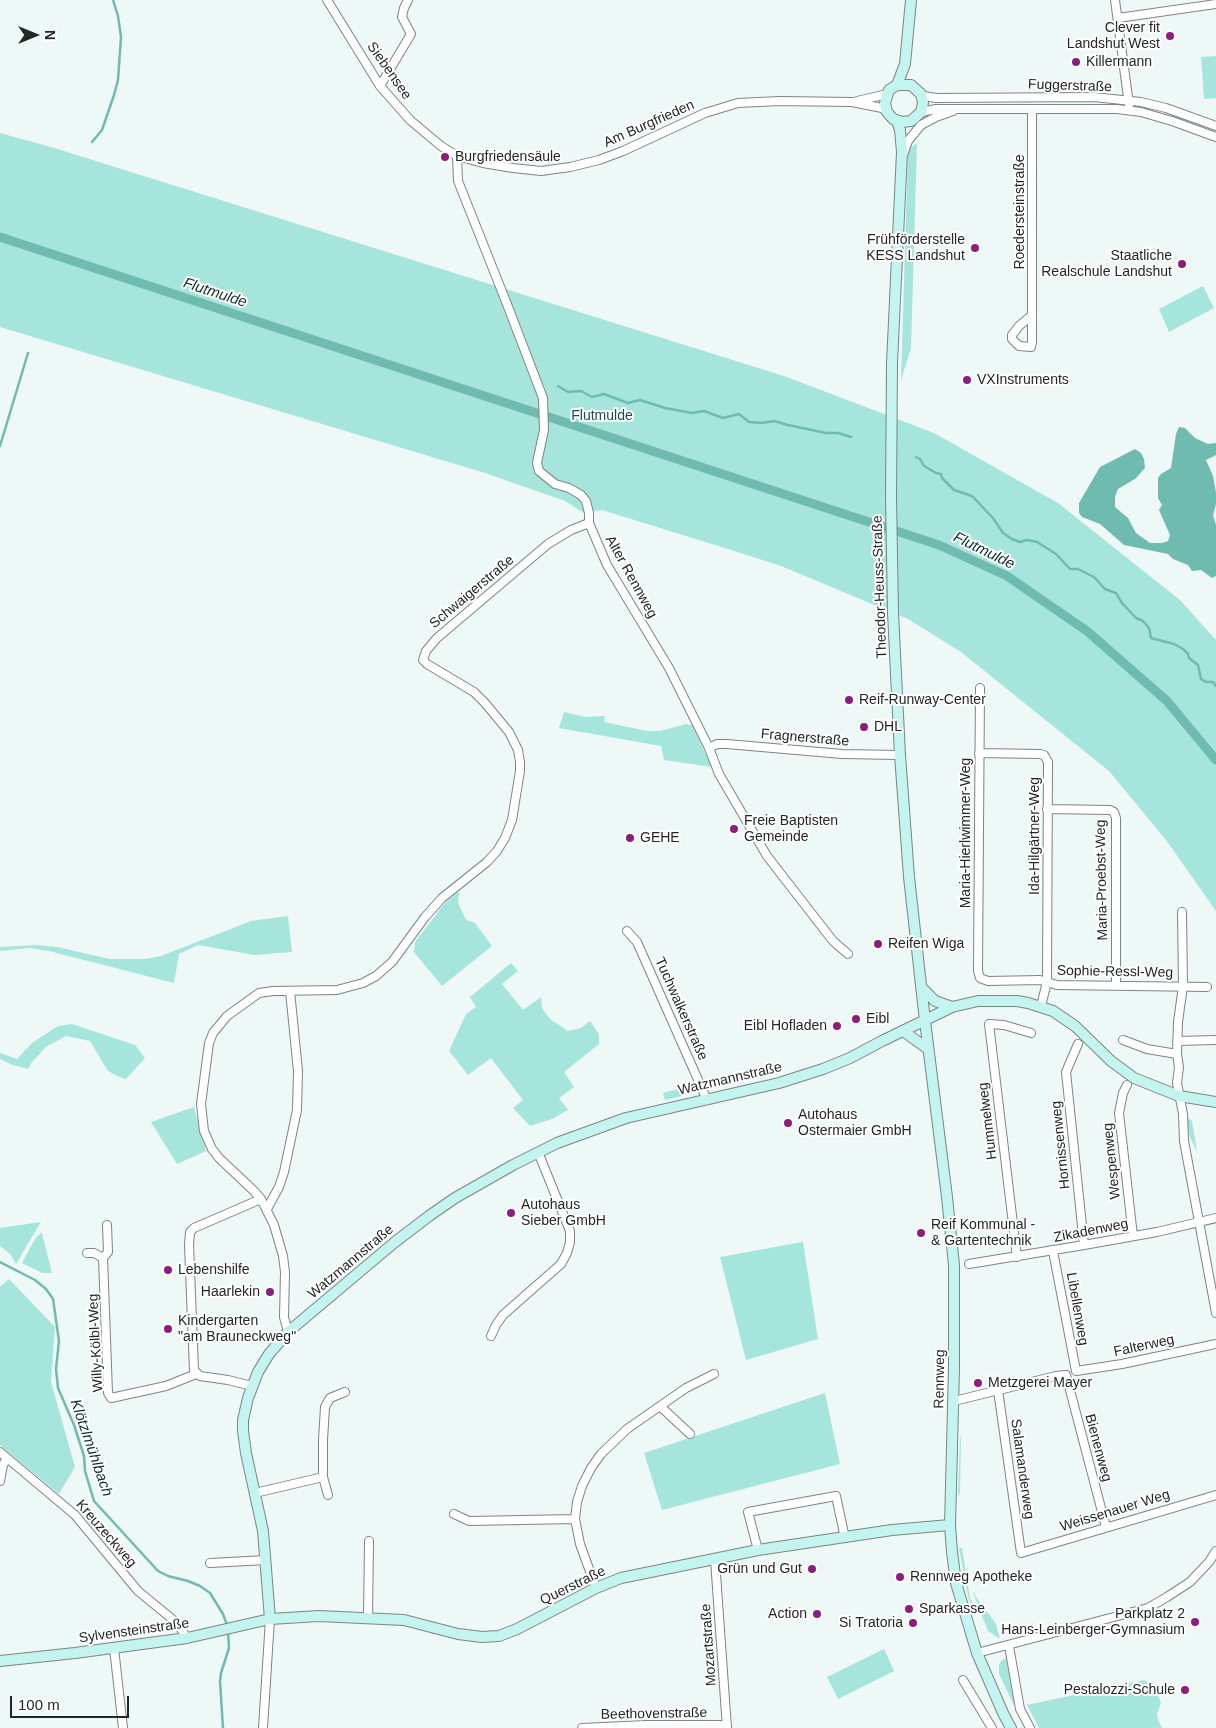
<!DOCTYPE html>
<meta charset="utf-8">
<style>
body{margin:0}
#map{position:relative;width:1216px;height:1728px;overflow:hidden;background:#eef8f6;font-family:Arial,sans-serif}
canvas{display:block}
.north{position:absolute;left:10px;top:10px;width:50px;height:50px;-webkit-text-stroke:4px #fff;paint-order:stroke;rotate:90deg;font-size:14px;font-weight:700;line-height:20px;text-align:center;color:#232726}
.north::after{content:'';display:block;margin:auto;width:18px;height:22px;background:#232726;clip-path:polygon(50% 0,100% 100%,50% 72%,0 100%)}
.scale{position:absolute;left:10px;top:1696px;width:119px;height:22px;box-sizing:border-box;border:2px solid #232726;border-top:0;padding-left:6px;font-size:15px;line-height:18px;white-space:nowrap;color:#232726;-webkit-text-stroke:4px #fff;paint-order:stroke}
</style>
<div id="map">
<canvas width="1216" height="1728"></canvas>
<div class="north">N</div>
<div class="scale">100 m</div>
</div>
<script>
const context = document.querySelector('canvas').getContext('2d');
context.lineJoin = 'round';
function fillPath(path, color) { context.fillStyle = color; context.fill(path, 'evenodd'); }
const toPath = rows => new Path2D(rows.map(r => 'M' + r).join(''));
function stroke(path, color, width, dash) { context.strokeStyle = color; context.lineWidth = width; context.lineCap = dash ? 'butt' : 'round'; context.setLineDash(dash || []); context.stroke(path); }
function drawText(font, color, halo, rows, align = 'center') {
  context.font = font + ' Arial,sans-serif'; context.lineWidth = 4; context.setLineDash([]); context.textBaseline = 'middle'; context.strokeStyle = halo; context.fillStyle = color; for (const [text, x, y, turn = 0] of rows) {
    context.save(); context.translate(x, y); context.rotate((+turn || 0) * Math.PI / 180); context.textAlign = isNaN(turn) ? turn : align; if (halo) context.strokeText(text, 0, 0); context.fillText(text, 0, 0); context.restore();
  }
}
fillPath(toPath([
 [1216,56,1216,98,1204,99,1201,57],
 [0,133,51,147,784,376,934,433,1058,503,1180,600,1216,640,1216,911,1166,840,1109,771,961,652,908,619,781,566,728,549,602,510,584,513,565,501,485,473,0,327],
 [917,143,911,348,901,380,908,150],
 [1203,286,1214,308,1169,332,1159,309],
 [564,712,585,717,605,716,604,722,647,731,660,731,686,724,692,725,712,767,664,760,661,746,559,728],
 [458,892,460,894,458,898,459,905,466,920,475,923,492,946,442,986,414,952,415,942,445,903],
 [288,916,292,952,254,955,198,945,179,954,174,983,49,951,30,948,0,951,0,947,36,945,57,947,110,959,144,959,161,956,251,921],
 [511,963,518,971,502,984,523,1010,541,997,542,1008,550,1019,568,1031,581,1028,590,1021,599,1034,599,1044,564,1072,574,1087,559,1098,568,1110,552,1119,530,1126,513,1108,523,1100,491,1058,468,1075,449,1051,466,1014,476,1007,470,997],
 [72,1024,135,1045,145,1058,126,1079,119,1077,108,1071,90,1041,66,1036,46,1047,32,1062,28,1069,13,1065,0,1059,0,1053,17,1059,32,1043,58,1026],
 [696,1084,696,1088,694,1093,665,1100,663,1093],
 [194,1107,206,1151,177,1164,151,1122],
 [1188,1118,1192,1121,1197,1152,1189,1135,1187,1127],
 [41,1222,23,1252,16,1264,11,1255,0,1246,0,1228],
 [41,1233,42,1234,52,1273,42,1273,22,1263,35,1239],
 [803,1242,818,1339,746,1360,720,1257],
 [9,1279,55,1327,51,1382,75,1467,59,1494,0,1445,0,1287],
 [825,1393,840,1464,662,1510,644,1453],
 [961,1434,960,1493,958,1496,960,1441],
 [959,1548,962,1548,970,1598,978,1614,976,1614,969,1600],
 [972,1590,976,1597,996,1624,1000,1639,988,1631],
 [884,1649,894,1671,838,1699,827,1677],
 [1010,1656,1029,1728,1025,1728,999,1674,999,1664,1002,1660],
 [1144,1680,1152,1685,1158,1695,1161,1703,1157,1714,1159,1722,1162,1728,1039,1728,1027,1705]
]), '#a5e5dc');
fillPath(toPath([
 [1179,427,1185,428,1195,438,1208,444,1216,443,1216,455,1206,460,1213,476,1216,493,1216,504,1213,515,1216,525,1216,576,1212,578,1201,570,1192,571,1188,565,1173,559,1168,554,1124,545,1100,524,1082,517,1079,513,1079,503,1100,467,1135,449,1141,453,1144,459,1145,468,1135,479,1118,489,1115,497,1115,507,1128,518,1136,533,1150,543,1162,543,1168,541,1170,535,1159,510,1162,505,1158,498,1158,478,1161,474,1171,468,1176,434]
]), '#70bbb0');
stroke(toPath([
 [92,142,102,130,114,95,118,80,121,37,118,16,113,0],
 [558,386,568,392,581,391,592,397,604,394,628,403,640,400,665,408,692,413,704,411,723,418,739,414,749,422,762,423,774,421,788,425,826,433,838,433,851,437],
 [0,446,28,353],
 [916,457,920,459,924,466,936,473,941,474,942,478,954,490,972,496,993,518,1003,533,1012,539,1020,542,1027,540,1037,542,1056,554,1070,569,1078,569,1094,577,1105,589,1116,593,1122,603,1136,618,1143,621,1149,628,1151,638,1174,644,1183,649,1188,654,1189,658,1198,665,1201,679,1206,682,1213,682,1216,686],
 [0,1262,35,1280,46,1289,53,1299,59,1341,56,1369,58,1388,74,1425,84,1456,85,1471,94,1501,158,1571,168,1576,188,1581,200,1586,210,1593,223,1614,227,1625],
 [223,1728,220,1681,221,1673,229,1648,228,1631]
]), '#70bbb0', 2.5);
stroke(toPath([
 [0,237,939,545,1007,576,1087,631,1167,701,1216,760]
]), '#70bbb0', 9);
const street = toPath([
 [327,0,380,86,410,120,441,146,457,156,483,163,513,168,541,171,570,167,599,160,623,151,705,113,738,103,780,101,852,102,882,108,887,112],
 [1115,0,1129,105],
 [1118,18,1216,4],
 [380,86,411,34,402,17,404,8,408,0],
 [921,94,924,96,936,98,1094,97,1141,102,1166,108,1216,126],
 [857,101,887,94],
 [1032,109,1032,342,1031,347,1019,346,1012,339,1012,335,1019,326,1032,315],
 [921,112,936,109,1117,109,1141,112,1172,121,1216,137],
 [903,155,908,141,921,125,936,117,953,111],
 [457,156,458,181,505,299,543,398,544,430,537,463,539,471,555,484,569,488,581,495,586,501,589,513,589,523,607,565,669,668,709,748,719,774,767,856,833,941,848,954],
 [980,688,978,971,980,978,988,981,1040,980,1057,985,1207,987],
 [709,748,717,744,727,744,842,754,900,755],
 [979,753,1040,754,1044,755,1048,762,1047,982,1041,1006],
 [1047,809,1110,810,1114,812,1116,818,1116,986],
 [1182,912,1183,986,1178,1022,1177,1054,1179,1067,1177,1083,1183,1114,1184,1141,1216,1313],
 [627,931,637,942,707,1100],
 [1123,1040,1147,1049,1177,1054],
 [1177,1041,1216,1040],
 [1078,1044,1066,1072,1084,1245],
 [1127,1085,1123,1093,1119,1113,1133,1236],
 [267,1209,279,1187,284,1172,297,1110,298,1071,290,991],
 [1053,1251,1076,1371,1122,1364,1216,1344],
 [87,1253,94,1253,103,1258,108,1252,107,1225],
 [1017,1257,989,1024,1004,1025,1031,1033],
 [103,1258,108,1393,111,1398,166,1386,196,1374],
 [969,1264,1084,1245,1157,1232,1216,1218],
 [288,1332,284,1317,285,1272,283,1256,274,1225,261,1199,254,1191,219,1158,212,1149,204,1131,201,1104,209,1043,213,1033,227,1016,259,993,273,991,337,990,363,983,376,976,392,962,425,917,442,898,487,862,497,851,505,838,512,820,520,771,520,762,518,750,509,732,485,703,474,692,427,664,423,660,426,651,437,638,548,544,571,530,589,523],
 [491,1336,496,1325,503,1315,561,1264,567,1253,570,1242,570,1231,538,1152],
 [252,1386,228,1380,200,1376,194,1370,189,1245,190,1232,194,1228,261,1199],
 [998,1390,1021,1553,1216,1495],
 [954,1401,1056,1376,1066,1375,1106,1527],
 [660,1406,690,1434],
 [0,1452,75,1515,138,1591,177,1623,187,1638],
 [0,1481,3,1465,7,1458],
 [255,1493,323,1477],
 [328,1495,323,1477,323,1440,325,1407,330,1398,345,1392],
 [454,1514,469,1521,575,1519],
 [758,1550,748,1512,836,1496,845,1538],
 [715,1560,727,1728],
 [210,1563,266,1560],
 [596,1588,580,1544,575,1519,577,1502,582,1486,591,1468,601,1454,627,1429,686,1388,714,1374],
 [368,1618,369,1541],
 [1009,1646,1020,1709,1030,1728],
 [114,1648,123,1728],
 [977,1653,1148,1608,1167,1597,1190,1582,1209,1562,1216,1551],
 [963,1680,992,1728],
 [263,1728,270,1619],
 [582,1728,645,1725,727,1725]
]);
const secondary = toPath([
 [897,85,911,85,921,94,923,103,921,112,911,121,902,122,893,119,887,112,885,103,889,90,897,85,905,64,911,0],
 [897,121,900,130,902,152,892,363,891,497,893,613,900,755,909,877,925,1021,947,1197,954,1265,954,1368,950,1525,952,1552,956,1583,977,1653,1003,1713,1011,1728],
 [921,987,935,1001,952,1007],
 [903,1031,928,1049],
 [270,1619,263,1531,246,1453,243,1431,243,1420,248,1398,258,1372,269,1354,288,1332,395,1242,429,1216,455,1198,513,1165,557,1143,626,1118,779,1083,823,1069,850,1058,882,1041,952,1007,978,1001,1017,1001,1028,1003,1053,1011,1075,1026,1111,1061,1134,1078,1179,1096,1216,1102],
 [0,1661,75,1653,187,1638,270,1619,319,1616,404,1620,458,1634,482,1637,499,1636,517,1629,596,1588,621,1578,758,1550,892,1530,950,1525]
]);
stroke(street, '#7d8584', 10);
stroke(secondary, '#7d8584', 12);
stroke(street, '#fff', 8);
stroke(secondary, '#c3f4ef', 10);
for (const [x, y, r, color] of [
 [1170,36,5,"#8e1c7e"],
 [1076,62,5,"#8e1c7e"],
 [445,157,5,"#8e1c7e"],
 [975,248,5,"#8e1c7e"],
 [1182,264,5,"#8e1c7e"],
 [967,380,5,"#8e1c7e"],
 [849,700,5,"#8e1c7e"],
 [864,727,5,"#8e1c7e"],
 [734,829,5,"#8e1c7e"],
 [630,838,5,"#8e1c7e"],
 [878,944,5,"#8e1c7e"],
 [856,1019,5,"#8e1c7e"],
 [837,1026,5,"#8e1c7e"],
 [788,1123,5,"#8e1c7e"],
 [511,1213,5,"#8e1c7e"],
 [921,1233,5,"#8e1c7e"],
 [168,1270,5,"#8e1c7e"],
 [270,1292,5,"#8e1c7e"],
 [168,1329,5,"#8e1c7e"],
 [978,1383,5,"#8e1c7e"],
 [812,1569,5,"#8e1c7e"],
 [900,1577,5,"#8e1c7e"],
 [909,1609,5,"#8e1c7e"],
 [817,1614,5,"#8e1c7e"],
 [1195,1622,5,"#8e1c7e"],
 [913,1623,5,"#8e1c7e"],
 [1185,1690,5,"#8e1c7e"]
]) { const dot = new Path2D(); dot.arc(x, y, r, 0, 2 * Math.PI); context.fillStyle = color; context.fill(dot); stroke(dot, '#fff', 2); }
drawText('14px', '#232726', '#fff', [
 ["Clever fit",1160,28,"right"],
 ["Landshut West",1160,44,"right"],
 ["Killermann",1086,62],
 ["Burgfriedensäule",455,157],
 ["Frühförderstelle",965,240,"right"],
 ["KESS Landshut",965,256,"right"],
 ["Staatliche",1172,256,"right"],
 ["Realschule Landshut",1172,272,"right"],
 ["VXInstruments",977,380],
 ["Reif-Runway-Center",859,700],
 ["DHL",874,727],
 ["Freie Baptisten",744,821],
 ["Gemeinde",744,837],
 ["GEHE",640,838],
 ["Reifen Wiga",888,944],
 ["Eibl",866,1019],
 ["Eibl Hofladen",827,1026,"right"],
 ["Autohaus",798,1115],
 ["Ostermaier GmbH",798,1131],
 ["Autohaus",521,1205],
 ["Sieber GmbH",521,1221],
 ["Reif Kommunal -",931,1225],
 ["& Gartentechnik",931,1241],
 ["Lebenshilfe",178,1270],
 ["Haarlekin",260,1292,"right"],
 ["Kindergarten",178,1321],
 ["\"am Brauneckweg\"",178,1337],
 ["Metzgerei Mayer",988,1383],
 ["Grün und Gut",802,1569,"right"],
 ["Rennweg Apotheke",910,1577],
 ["Sparkasse",919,1609],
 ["Action",807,1614,"right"],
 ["Parkplatz 2",1185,1614,"right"],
 ["Hans-Leinberger-Gymnasium",1185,1630,"right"],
 ["Si Tratoria",903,1623,"right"],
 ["Pestalozzi-Schule",1175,1690,"right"]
], 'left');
drawText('14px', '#232726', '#fff', [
 ["Siebensee",389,71,55],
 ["Fuggerstraße",1070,86,2],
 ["Am Burgfrieden",649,124,-24],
 ["Roedersteinstraße",1020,212,-90],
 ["Alter Rennweg",631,577,61],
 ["Theodor-Heuss-Straße",880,587,-92],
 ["Schwaigerstraße",472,592,-40],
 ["Fragnerstraße",805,738,5],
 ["Maria-Hierlwimmer-Weg",966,833,-90],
 ["Ida-Hilgärtner-Weg",1035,836,-90],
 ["Maria-Proebst-Weg",1102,880,-91],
 ["Sophie-Ressl-Weg",1115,972,1],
 ["Tuchwalkerstraße",681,1009,66],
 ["Watzmannstraße",730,1079,-13],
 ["Hummelweg",988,1121,-97],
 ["Hornissenweg",1061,1145,-96],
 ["Wespenweg",1112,1161,-96],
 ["Zikadenweg",1091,1231,-11],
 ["Watzmannstraße",351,1262,-40],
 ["Libellenweg",1077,1309,80],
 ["Willy-Kölbl-Weg",96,1343,-93],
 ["Falterweg",1144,1346,-12],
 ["Rennweg",940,1379,-89],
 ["Bienenweg",1098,1448,75],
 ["Salamanderweg",1022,1469,82],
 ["Weissenauer Weg",1115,1511,-17],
 ["Kreuzeckweg",106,1534,49],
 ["Querstraße",573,1586,-26],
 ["Sylvensteinstraße",134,1631,-8],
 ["Mozartstraße",709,1645,-94],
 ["Beethovenstraße",654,1714,-1]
]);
drawText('14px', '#10524b', '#fff', [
 ["Flutmulde",602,416]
]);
drawText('italic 15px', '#0a302c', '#fff', [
 ["Flutmulde",215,293,18],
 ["Flutmulde",984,551,26],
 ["Klötzlmühlbach",91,1448,71]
]);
</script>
